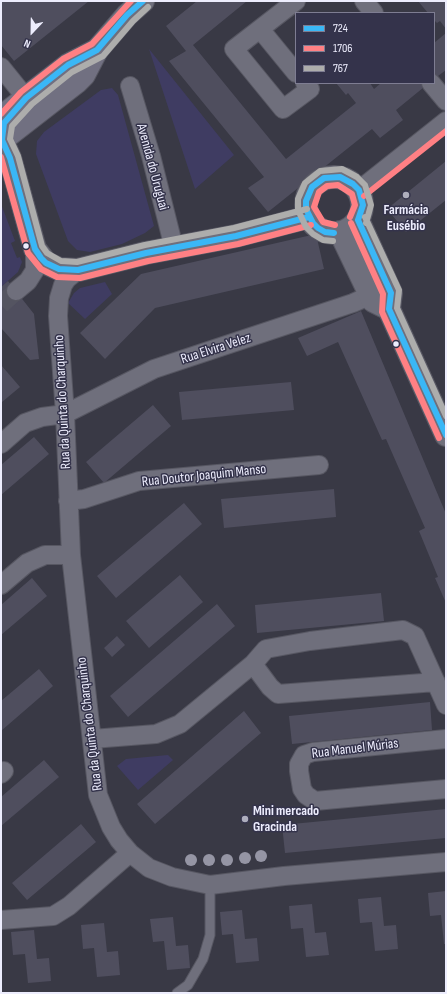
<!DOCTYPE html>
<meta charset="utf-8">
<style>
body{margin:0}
#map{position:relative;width:447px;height:994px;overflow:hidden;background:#393945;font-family:"Sofia Sans Condensed",sans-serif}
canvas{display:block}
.frame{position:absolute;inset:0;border:2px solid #ededfd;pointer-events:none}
.legend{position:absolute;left:295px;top:12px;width:140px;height:72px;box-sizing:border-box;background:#34334b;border:1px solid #7e7d92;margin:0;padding:5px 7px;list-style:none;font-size:12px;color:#ededfd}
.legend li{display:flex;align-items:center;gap:8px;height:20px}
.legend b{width:20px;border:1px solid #7e7d92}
.north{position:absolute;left:12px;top:12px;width:40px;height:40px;-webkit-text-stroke:3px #34334b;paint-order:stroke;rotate:202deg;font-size:11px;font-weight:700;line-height:16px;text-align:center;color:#ededfd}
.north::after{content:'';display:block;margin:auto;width:14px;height:18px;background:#ededfd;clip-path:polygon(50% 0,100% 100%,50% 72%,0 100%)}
</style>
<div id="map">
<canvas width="447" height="994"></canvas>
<div class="frame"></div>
<ul class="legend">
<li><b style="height:5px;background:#3ab7f6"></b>724</li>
<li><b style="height:5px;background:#ff8084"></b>1706</li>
<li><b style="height:5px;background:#adadac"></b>767</li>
</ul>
<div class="north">N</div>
</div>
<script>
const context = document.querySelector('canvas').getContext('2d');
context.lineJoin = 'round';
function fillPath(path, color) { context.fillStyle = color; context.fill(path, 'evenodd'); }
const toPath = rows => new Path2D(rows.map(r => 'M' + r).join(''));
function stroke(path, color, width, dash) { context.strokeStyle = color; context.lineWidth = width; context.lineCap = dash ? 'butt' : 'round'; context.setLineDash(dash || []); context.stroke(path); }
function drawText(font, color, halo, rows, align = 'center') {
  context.font = font + ' "Sofia Sans Condensed",sans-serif'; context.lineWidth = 3; context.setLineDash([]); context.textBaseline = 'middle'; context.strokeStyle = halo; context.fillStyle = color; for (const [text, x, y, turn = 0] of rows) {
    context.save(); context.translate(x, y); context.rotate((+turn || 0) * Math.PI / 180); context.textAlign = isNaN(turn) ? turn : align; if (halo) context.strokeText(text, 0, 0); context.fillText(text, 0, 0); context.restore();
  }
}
fillPath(toPath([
 [149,49,234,155,195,189],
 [112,88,118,95,154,226,145,233,122,244,90,252,77,250,68,241,36,154,37,141,44,132,101,90],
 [1,204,15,241,11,243,17,258,20,257,22,262,18,272,1,287],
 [105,282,112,294,85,319,68,303,74,293,80,288],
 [168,755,173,760,138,790,117,766,126,759]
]), '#3f3c62');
fillPath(toPath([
 [1,1,89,1,14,61,1,45],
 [197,1,247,1,193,45,286,159,356,103,348,93,346,95,336,83,370,83,374,89,381,83,429,83,396,110,403,120,380,138,372,129,268,212,248,188,264,177,169,61,186,51,166,26],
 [418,1,446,1,446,29,440,21,437,23,434,20,434,13,428,13],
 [446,33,446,70,434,79,434,43],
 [446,161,446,200,406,232,387,209],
 [316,234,324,269,155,308,105,359,80,333,141,274],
 [8,281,34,314,39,359,30,360,1,328,1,287],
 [361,311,446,514,446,603,435,578,438,577,419,531,425,528,386,439,382,440,338,342,307,356,298,338],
 [1,365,20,387,2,402,1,400],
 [291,382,294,410,182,420,179,392],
 [153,405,171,426,104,483,86,462],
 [34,437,49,454,1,495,1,465],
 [334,489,336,517,224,528,221,499],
 [184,503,202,524,116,598,97,576],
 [180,575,203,602,149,648,126,621],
 [32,578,47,596,1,635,1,605],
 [381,593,384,621,257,633,255,605],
 [217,604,235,626,128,717,110,696],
 [117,636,125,645,112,657,104,648],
 [39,669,53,686,1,731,1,701],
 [430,702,432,730,292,744,289,716],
 [244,711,261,733,155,824,137,804],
 [44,760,59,777,1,826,1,797],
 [446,809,446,838,285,853,282,825],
 [81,824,96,842,27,900,12,883],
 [446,891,446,944,444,944,441,915,430,916,428,893],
 [381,897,384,926,396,925,398,949,375,951,372,922,360,923,358,899],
 [312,904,315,933,326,932,329,955,306,957,303,928,291,929,289,906],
 [242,910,245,939,257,938,259,961,236,963,233,934,222,935,220,912],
 [173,917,176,946,188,945,190,968,167,970,164,941,153,942,150,919],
 [104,923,107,952,118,951,120,975,97,977,94,948,83,949,81,925],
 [34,930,37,959,49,958,51,981,28,983,25,954,13,955,11,932]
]), '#4f4e5e');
stroke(toPath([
 [1,305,16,291]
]), '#545461', 18, [18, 9]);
const service = toPath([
 [177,993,188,985,203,959,210,935,210,885]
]);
const minor = toPath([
 [296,1,234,49,283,109,310,89,305,83],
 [364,1,374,13],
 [260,29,296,73],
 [1,67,26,98],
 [431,83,446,101],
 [130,86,151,156,174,248],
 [359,190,446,121],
 [78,270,67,279,63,285,59,298,58,316,65,414,71,555,98,795,111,827,119,840,130,853,149,868,172,877,210,885,284,876,446,862],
 [16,291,28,281,35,270,35,249],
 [1,444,25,423,42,417,65,414,154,369,353,303,371,295],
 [68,501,84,499,139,481,319,465],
 [1,585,27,563,45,555,71,555],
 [253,664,270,687,278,694,436,682],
 [92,739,156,734,180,724,253,664,266,649,310,641,403,630,415,636,446,705],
 [446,739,313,752,304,755,299,764,299,771,302,789,306,795,315,801,446,789],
 [1,774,4,771],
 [1,920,53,916,69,906,130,853]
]);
const tertiary = toPath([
 [97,50,127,15,143,1],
 [2,140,10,158,35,249,46,263,59,269,78,270,146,253,236,236,309,217],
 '306 205a28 28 0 1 1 56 0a28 28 0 1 1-56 0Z',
 [358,220,391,293,389,309,446,435],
 [340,232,373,301,389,309]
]);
const secondary = toPath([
 [1,117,68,65,97,50],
 [1,141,77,82,84,75,97,50]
]);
stroke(service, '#575762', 11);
stroke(minor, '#575762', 20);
stroke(tertiary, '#575762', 24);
stroke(secondary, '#575762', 24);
stroke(service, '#6f6f7c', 9);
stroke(minor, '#6f6f7c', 18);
stroke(tertiary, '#6f6f7c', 22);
stroke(secondary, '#717081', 22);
stroke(toPath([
 [143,1,127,15,97,50,68,65,26,98,4,123,2,140,10,158,35,249,41,258,46,263,59,269,78,270,146,253,236,236,309,217],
 [358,220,391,293,389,309,446,435],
 [334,233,325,232,318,228,313,223,306,209,306,201,312,187,324,178,340,177,353,184,359,190,363,205,358,220]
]), '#3ab7f6', 6);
stroke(toPath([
 [1,114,21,92,63,59,92,44,131,1],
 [1,157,28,253,41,269,57,277,80,278,148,261,238,244,311,225],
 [364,196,446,131],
 [351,223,383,294,382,312,439,438],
 [335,225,323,222,314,207,319,192,327,186,338,185,352,194,355,205,350,217]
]), '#ff8084', 6);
stroke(toPath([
 [148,7,133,21,103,56,72,72,32,104,12,126,10,139,18,156,42,246,47,253,61,261,77,262,145,245,234,228,307,209],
 [365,217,399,290,397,308,446,416],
 [333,241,323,240,313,234,306,227,298,210,298,199,305,183,320,171,342,169,357,177,365,185,371,205,366,223]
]), '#adadac', 6);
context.fillStyle = '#9595a4';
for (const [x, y] of [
 [261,856],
 [245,858],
 [191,860],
 [209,860],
 [227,860]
]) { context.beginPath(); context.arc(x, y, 6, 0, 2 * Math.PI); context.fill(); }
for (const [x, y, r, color] of [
 [406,195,4,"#aeaebd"],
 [26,246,3.5,"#ededfd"],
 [396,344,3.5,"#ededfd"],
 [245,819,4,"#aeaebd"]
]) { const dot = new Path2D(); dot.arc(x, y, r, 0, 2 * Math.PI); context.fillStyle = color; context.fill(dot); stroke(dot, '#34334b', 1.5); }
drawText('14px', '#ededfd', '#34334b', [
 ["Avenida do Uruguai",152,167,75],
 ["Rua Elvira Velez",216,349,-18],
 ["Rua da Quinta do Charquinho",63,402,-93],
 ["Rua Doutor Joaquim Manso",204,476,-6],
 ["Rua da Quinta do Charquinho",90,724,-97],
 ["Rua Manuel Múrias",355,749,-7]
]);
drawText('bold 14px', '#ededfd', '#34334b', [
 ["Farmácia",406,210],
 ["Eusébio",406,226],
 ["Mini mercado",253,811,"left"],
 ["Gracinda",253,827,"left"]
]);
</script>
